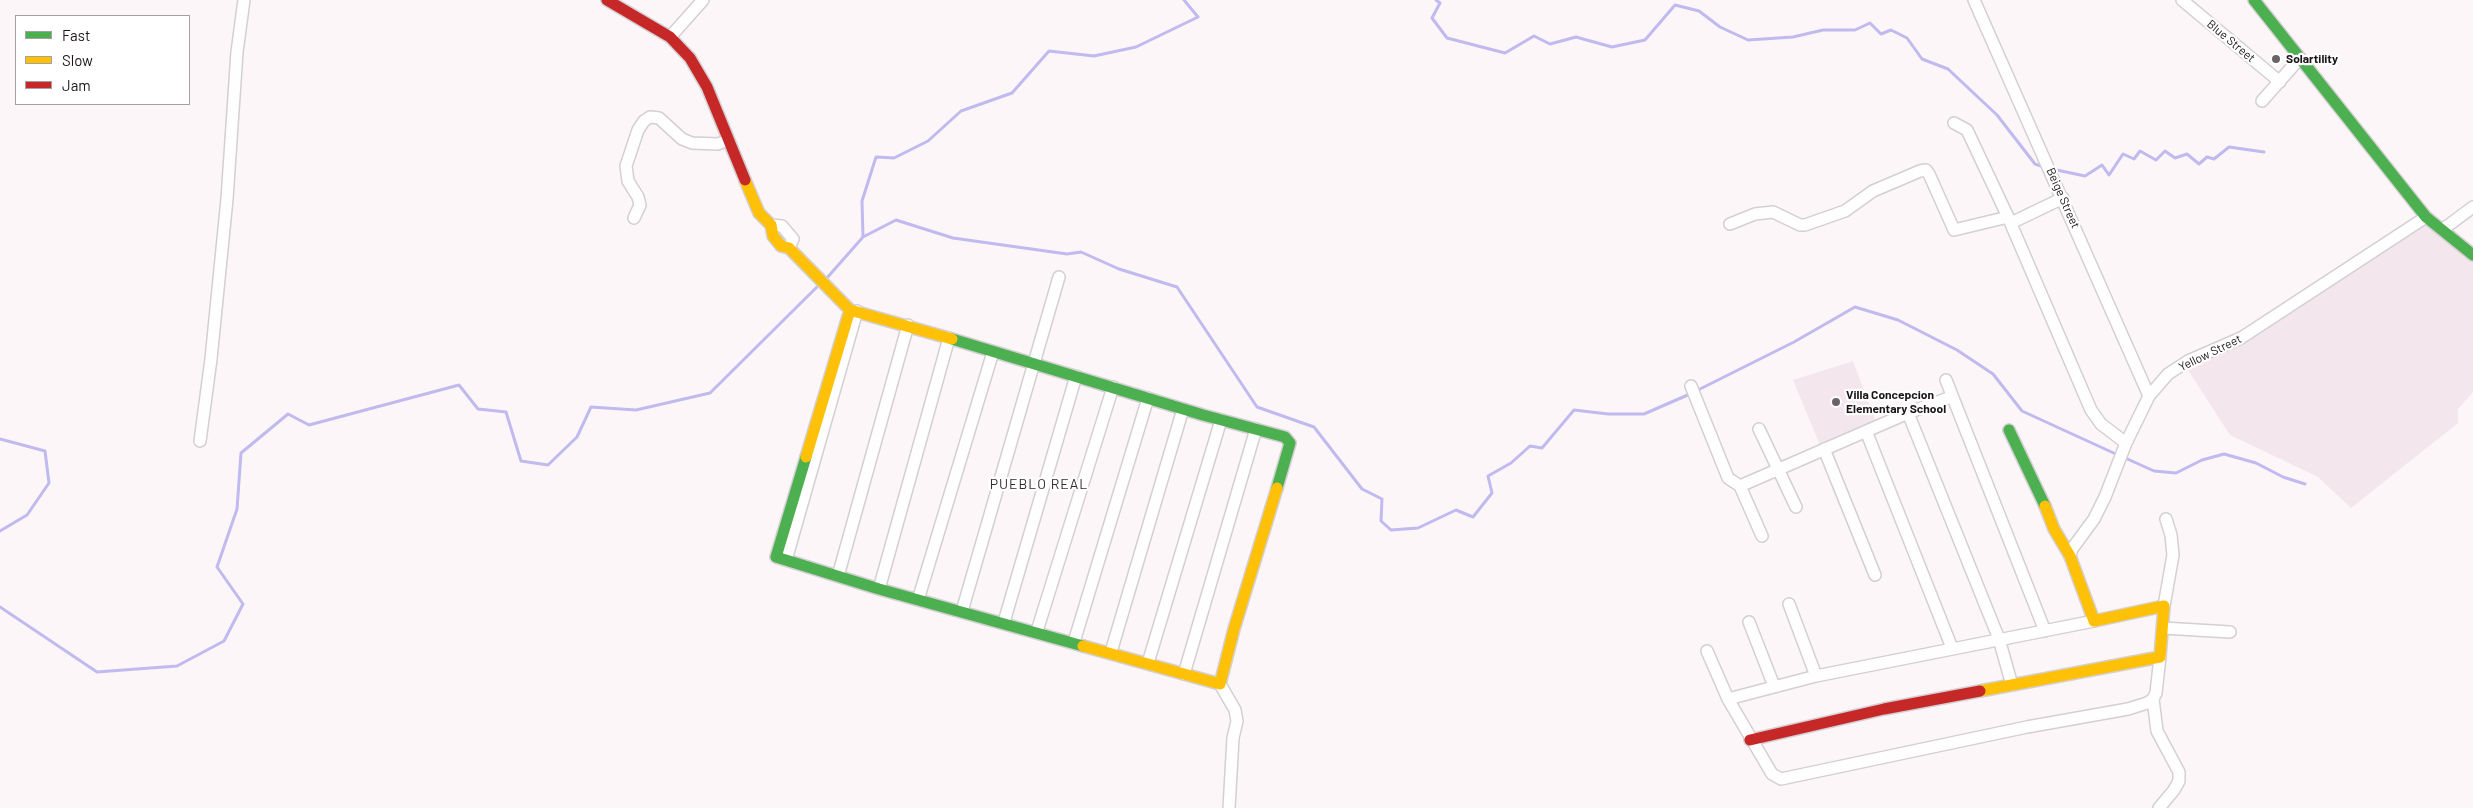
<!DOCTYPE html>
<style>
body{margin:0}
#map{position:relative;width:2473px;height:808px;overflow:hidden;background:#fcf6f9;font-family:Barlow,sans-serif}
canvas{display:block}
.legend{position:absolute;left:15px;top:15px;width:175px;height:90px;box-sizing:border-box;background:#fff;border:1px solid #a4a1a3;margin:0;padding:6px 9px;list-style:none;font-size:15px;color:#1b1518}
.legend li{display:flex;align-items:center;gap:10px;height:25px}
.legend b{width:25px;border:1px solid #a4a1a3}
</style>
<div id="map">
<canvas width="2473" height="808"></canvas>
<ul class="legend">
<li><b style="height:6px;background:#4caf50"></b>Fast</li>
<li><b style="height:6px;background:#ffc107"></b>Slow</li>
<li><b style="height:6px;background:#c62828"></b>Jam</li>
</ul>
</div>
<script>
const context = document.querySelector('canvas').getContext('2d');
context.lineJoin = 'round';
function fillPath(path, color) { context.fillStyle = color; context.fill(path, 'evenodd'); }
const toPath = rows => new Path2D(rows.map(r => 'M' + r).join(''));
function stroke(path, color, width, dash) { context.strokeStyle = color; context.lineWidth = width; context.lineCap = dash ? 'butt' : 'round'; context.setLineDash(dash || []); context.stroke(path); }
function drawText(font, color, halo, rows, align = 'center') {
  context.font = font + ' Barlow,sans-serif'; context.lineWidth = 4.5; context.setLineDash([]); context.textBaseline = 'middle'; context.strokeStyle = halo; context.fillStyle = color; for (const [text, x, y, turn = 0] of rows) {
    context.save(); context.translate(x, y); context.rotate((+turn || 0) * Math.PI / 180); context.textAlign = isNaN(turn) ? turn : align; if (halo) context.strokeText(text, 0, 0); context.fillText(text, 0, 0); context.restore();
  }
}
fillPath(toPath([
 [2421,221,2473,262,2473,392,2458,409,2458,423,2351,508,2318,477,2230,435,2186,367],
 [1853,361,1877,425,1822,450,1793,380]
]), '#f3e6ed');
stroke(toPath([
 [1436,0,1440,3,1432,18,1447,38,1505,53,1534,36,1550,44,1576,37,1612,47,1645,40,1675,5,1699,11,1720,27,1748,40,1793,37,1823,30,1855,30,1870,23,1881,34,1891,30,1907,38,1922,59,1948,69,1997,115,2035,164,2044,167],
 [2052,169,2085,176,2102,165,2109,175,2123,154,2134,159,2140,151,2156,160,2165,151,2175,158,2187,154,2199,164,2207,157,2214,159,2229,147,2264,152],
 [863,237,896,220,953,238,1067,254,1081,252,1119,269,1177,287,1257,407,1314,427,1362,489,1382,499,1381,521,1391,530,1418,528,1456,510,1473,517,1492,493,1488,476,1511,463,1530,446,1542,448,1574,410,1608,414,1644,414,1690,394],
 [826,279,863,237,862,201,876,157,894,158,928,141,961,111,1012,93,1049,51,1094,56,1136,47,1198,17,1184,0],
 [1696,391,1794,342,1855,307,1898,320,1957,350,1993,374,2022,411,2118,455],
 [0,439,45,451,49,483,27,515,0,531],
 [2123,457,2154,471,2176,473,2202,460,2224,454,2256,463,2283,477,2305,484],
 [0,607,97,672,177,666,224,641,243,604,217,567,237,509,241,453,288,414,309,425,459,385,478,409,506,412,521,461,548,465,577,437,591,407,636,410,710,393,819,285]
]), '#c0baee', 3);
const street = toPath([
 [1974,0,2149,396],
 [2182,0,2280,82],
 [670,37,703,0],
 [2262,101,2300,58],
 [1954,123,1967,130,2008,217,2091,410,2101,424,2126,443],
 [634,218,640,205,638,197,628,181,626,166,638,130,644,121,650,117,659,118,682,139,692,143,718,144,728,140],
 [2011,223,2063,198],
 [1730,224,1755,214,1773,212,1800,225,1805,225,1845,211,1873,191,1920,171,1926,170,1929,174,1954,230,2008,217],
 [771,225,782,226,793,239,789,248],
 [2442,230,2473,207],
 [1946,380,2045,631],
 [1691,386,1728,478,1740,486,1908,413,1951,397],
 [1908,413,1999,639,2012,685],
 [1759,429,1796,507],
 [1866,431,1952,648],
 [200,441,211,359,227,199,237,52,244,0],
 [1824,449,1875,575],
 [1740,486,1762,536],
 [2070,556,2072,549,2094,519,2105,497,2126,443,2149,396,2168,374,2188,361,2241,338,2426,217],
 [786,560,857,311],
 [838,576,908,325],
 [879,589,949,338],
 [918,600,993,352],
 [1789,604,1816,676],
 [2164,606,2173,555,2171,535,2166,519],
 [962,611,1059,277],
 [1004,622,1076,376],
 [1749,622,1774,686],
 [2163,628,2230,632],
 [1037,631,1113,387],
 [1074,642,1148,398],
 [1707,651,1728,699,1816,676,2094,621],
 [1111,652,1183,409],
 [1148,663,1221,420],
 [1184,674,1256,429],
 [1220,684,1235,710,1237,721,1233,738,1229,808],
 [1728,699,1772,774,1781,779,2027,727,2128,709,2147,703,2153,699,2156,693,2160,657],
 [2153,699,2157,731,2179,772,2179,781,2174,790,2159,808]
]);
const fast = toPath([
 [2254,0,2426,217,2473,255],
 [952,339,1203,415,1285,437,1290,443,1277,488],
 [2009,430,2045,506],
 [806,457,776,557,879,589,1083,646]
]);
const slow = toPath([
 [745,180,759,213,771,225,773,236,781,246,789,248,850,310,952,339],
 [806,457,850,310],
 [1083,646,1220,684,1234,629,1277,488],
 [1980,691,2160,657,2164,606,2094,621,2070,556,2054,529,2045,506]
]);
const jam = toPath([
 [607,0,670,37,690,58,707,87,745,180],
 [1750,740,1884,709,1980,691]
]);
stroke(street, '#d4cfd2', 14);
stroke(fast, '#d4cfd2', 14);
stroke(slow, '#d4cfd2', 14);
stroke(jam, '#d4cfd2', 14);
stroke(street, '#fffefe', 11);
stroke(fast, '#4caf50', 11);
stroke(slow, '#ffc107', 11);
stroke(jam, '#c62828', 11);
for (const [x, y, r, color] of [
 [2276,59,5,"#6a6467"],
 [1836,402,5,"#6a6467"]
]) { const dot = new Path2D(); dot.arc(x, y, r, 0, 2 * Math.PI); context.fillStyle = color; context.fill(dot); stroke(dot, '#fff', 2); }
drawText('12px', '#1b1518', '#fff', [
 ["Blue Street",2231,41,40],
 ["Beige Street",2063,198,66],
 ["Yellow Street",2210,353,-26]
]);
drawText('bold 12px', '#1b1518', '#fff', [
 ["Solartility",2286,59],
 ["Villa Concepcion",1846,395],
 ["Elementary School",1846,409]
], 'left');
context.letterSpacing = '1px';
drawText('14px', '#362a31', '#fff', [
 ["PUEBLO REAL",1039,484]
]);
context.letterSpacing = '0px';
</script>
